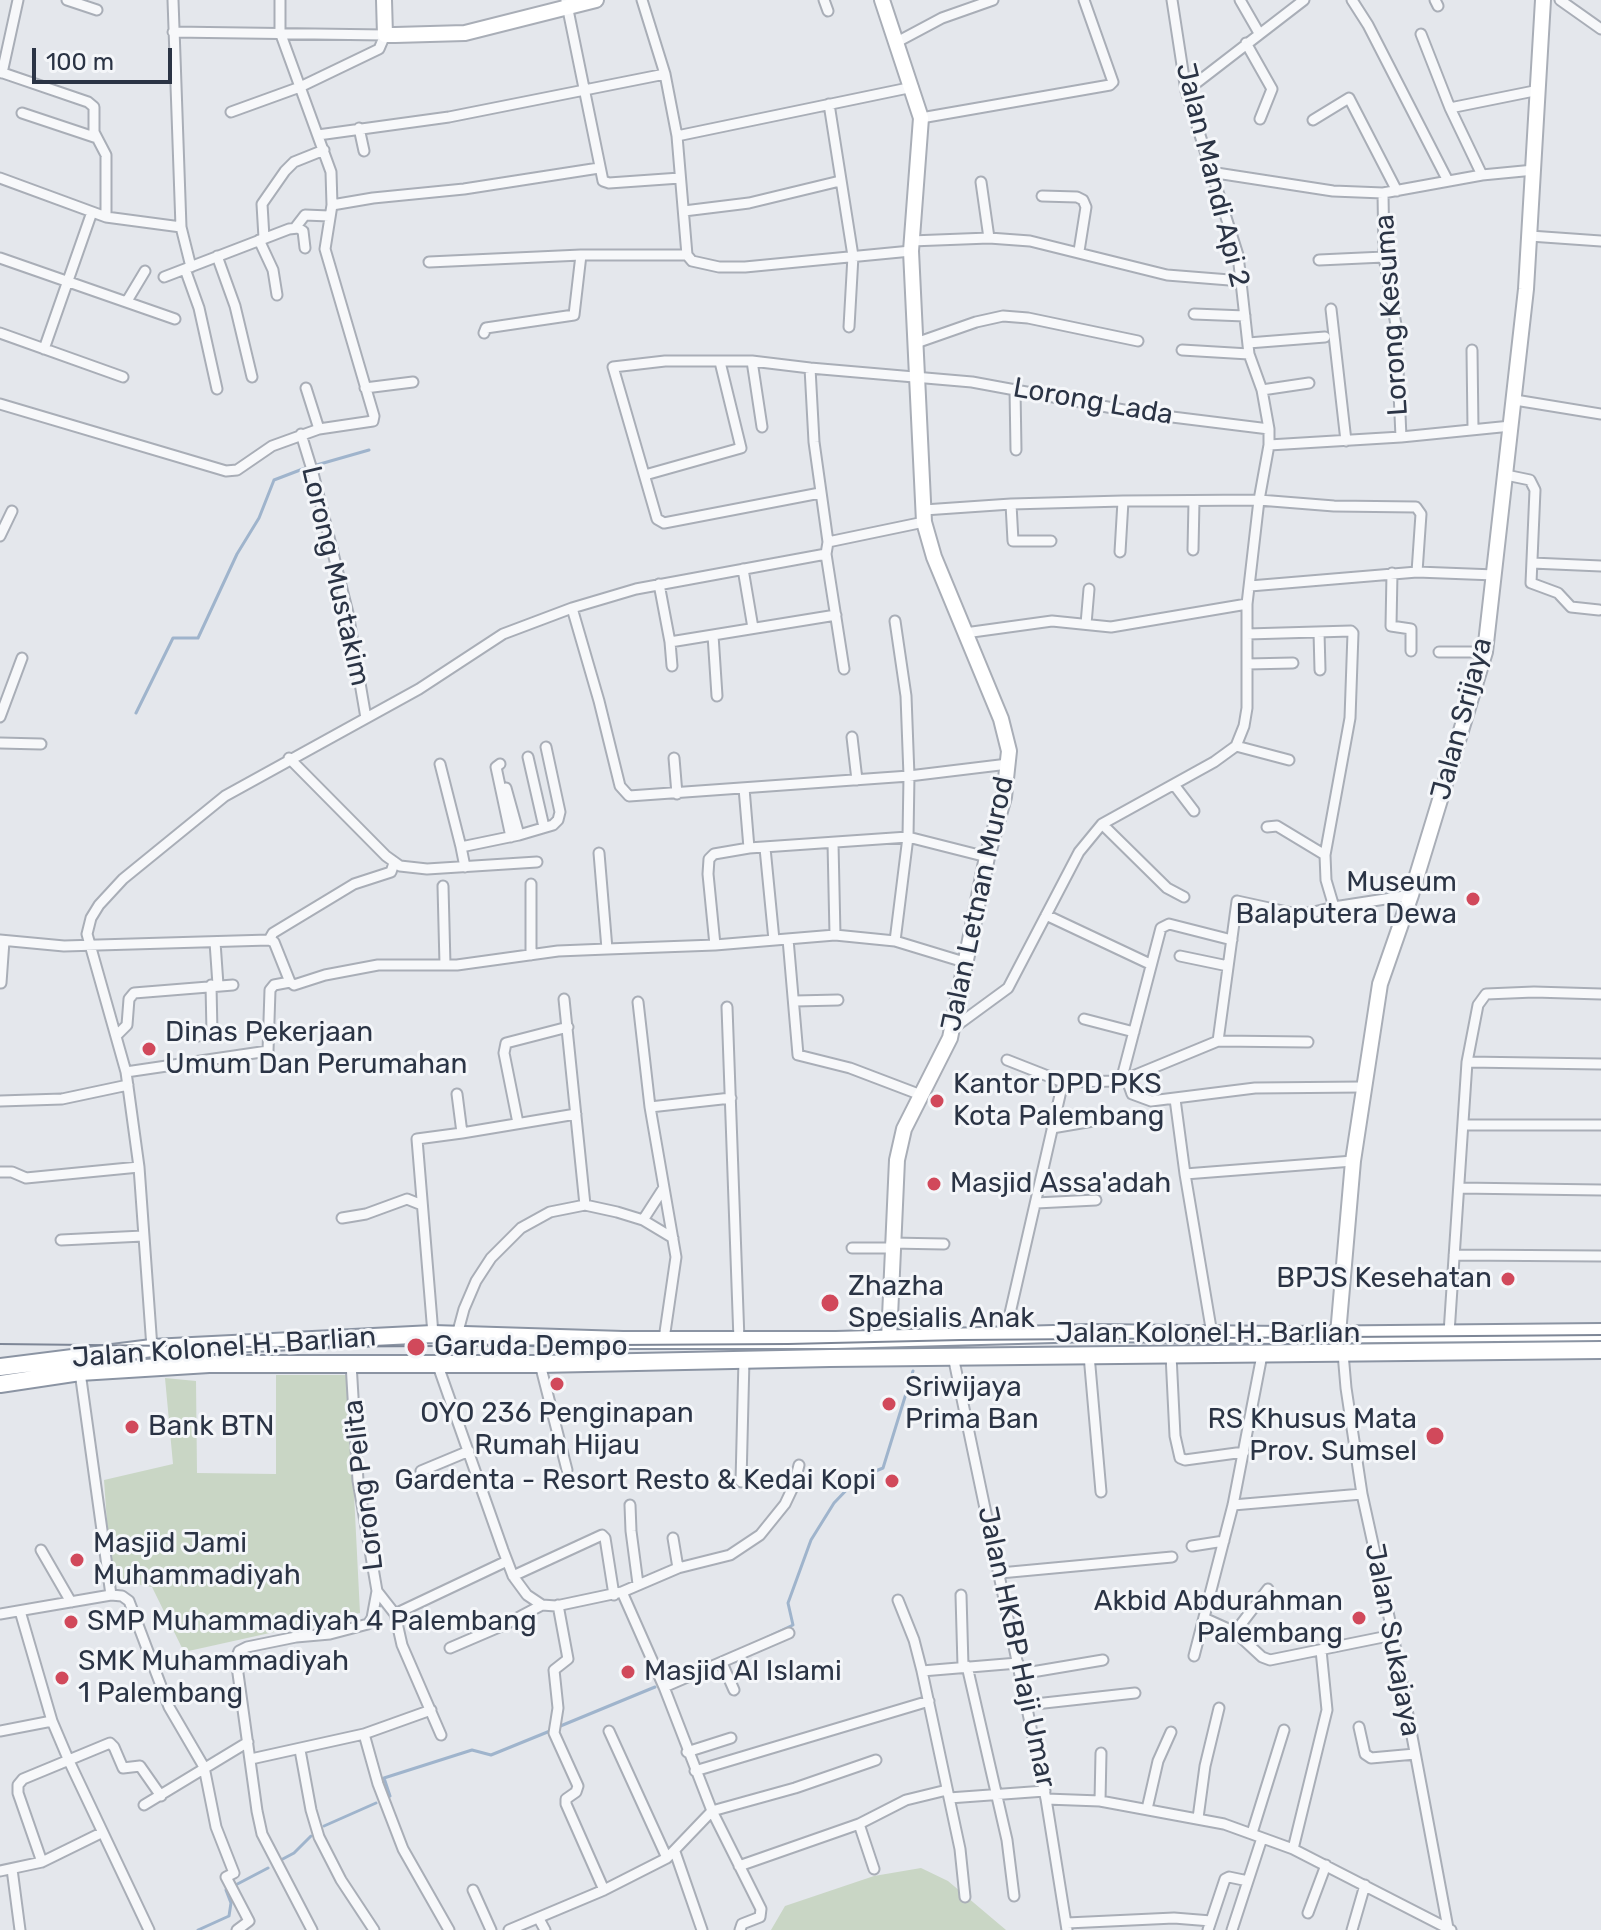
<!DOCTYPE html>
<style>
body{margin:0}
#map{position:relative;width:1601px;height:1930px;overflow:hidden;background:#e4e7ec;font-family:Rubik,sans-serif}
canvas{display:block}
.scale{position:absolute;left:32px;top:48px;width:140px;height:36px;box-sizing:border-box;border:4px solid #2b3445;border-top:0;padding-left:10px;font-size:24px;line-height:28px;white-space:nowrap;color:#2b3445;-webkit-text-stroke:6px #f4f6f9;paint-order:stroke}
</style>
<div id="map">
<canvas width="1601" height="1930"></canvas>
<div class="scale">100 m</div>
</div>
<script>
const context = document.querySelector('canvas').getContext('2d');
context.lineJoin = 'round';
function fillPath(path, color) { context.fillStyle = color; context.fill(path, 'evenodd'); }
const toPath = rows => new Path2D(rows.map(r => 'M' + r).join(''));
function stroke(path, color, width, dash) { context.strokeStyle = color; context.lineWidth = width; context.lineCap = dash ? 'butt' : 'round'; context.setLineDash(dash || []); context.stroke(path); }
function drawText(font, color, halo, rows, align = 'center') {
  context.font = font + ' Rubik,sans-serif'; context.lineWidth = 6; context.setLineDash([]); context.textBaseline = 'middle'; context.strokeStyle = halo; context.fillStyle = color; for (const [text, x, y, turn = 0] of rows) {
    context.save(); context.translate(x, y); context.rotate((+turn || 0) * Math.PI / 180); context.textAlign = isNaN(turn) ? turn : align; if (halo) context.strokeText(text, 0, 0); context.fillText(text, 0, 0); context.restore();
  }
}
fillPath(toPath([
 [276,1375,348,1375,360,1613,184,1652,152,1587,111,1579,104,1480,173,1464,165,1378,196,1381,197,1473,276,1474],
 [921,1868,948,1881,1006,1930,771,1930,785,1906,874,1876]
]), '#c9d6c5');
stroke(toPath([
 [313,466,369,450],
 [136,713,173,638,198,638,237,554,259,518,274,480,308,467],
 [753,1644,793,1625,788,1603,811,1540,834,1503,857,1479,883,1468,913,1371],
 [558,1727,655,1687],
 [390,1796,384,1778,472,1750,491,1755,550,1731],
 [324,1826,376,1803],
 [279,1861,294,1853,311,1836],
 [198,1930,229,1916,231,1903,226,1890,268,1868]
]), '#9fb4cc', 3);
const street = toPath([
 [67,0,97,10],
 [173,0,181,227,191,267],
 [280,0,280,32,331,172,332,205,325,249,374,416,373,421,319,429,306,388],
 [566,0,603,181,609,183,680,178],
 [642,0,665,74,677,136,687,255,692,261,719,267,745,267,911,251],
 [824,0,828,11],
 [1240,0,1259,33],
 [1352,0,1368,25,1448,181],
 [1435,0,1438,6],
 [1560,0,1601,29],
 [173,32,385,35,379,49,300,87,231,112],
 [897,42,942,18,993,0],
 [1246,43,1272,89,1260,119],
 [0,72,88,102,94,107,94,132,106,155,106,217],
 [2,73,18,0],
 [1186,91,1304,0],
 [829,104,853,256,849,327],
 [1450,108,1539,90],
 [22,113,97,138],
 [921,118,1110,85,1113,82,1084,0],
 [1313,120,1349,98,1397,191],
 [359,128,364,151],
 [318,135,449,117,665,74],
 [677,136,913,87],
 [1210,172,1333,191,1383,193,1482,175,1450,108,1421,34],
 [1482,175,1534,170],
 [0,178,106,217,181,227],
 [981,182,989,238],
 [1383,193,1384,257,1396,325,1401,437],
 [1042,196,1077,197,1083,200,1086,207,1079,251],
 [332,205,373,198,464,189,599,168],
 [684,211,749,203,840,181],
 [295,228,305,215,329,216],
 [1530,236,1601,241],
 [264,238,262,204,285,171,294,162,324,150],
 [259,240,273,270,277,295],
 [911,241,989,238,1030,241,1167,275,1242,281],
 [217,256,235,306,252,377],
 [0,258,175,319],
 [1319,260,1384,257],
 [429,262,581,255,687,255],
 [185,269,199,308,217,389],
 [164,277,289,229,298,228,303,231,305,248],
 [127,301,145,271],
 [1331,309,1346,441],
 [1194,314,1245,316],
 [0,333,123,377],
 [484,333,486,328,574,315,581,255],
 [916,343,976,322,1003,316,1028,318,1138,341],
 [1248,343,1325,337],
 [44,349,92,212],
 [1182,350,1249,354],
 [1472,350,1473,429],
 [752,361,762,427],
 [810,368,972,382,1140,413,1269,429],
 [365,388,413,382],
 [1015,389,1016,450],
 [1262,390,1309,383],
 [1515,400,1601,414],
 [0,404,226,471,237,470,272,446,319,429],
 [301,434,313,473,348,613,366,718],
 [1269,445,1401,437,1511,426],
 [645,475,741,448,720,362],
 [1506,475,1530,480,1535,490,1531,583,1558,593,1571,607,1599,610],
 [820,493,664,523,657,519,613,367,665,361,752,361,810,368,814,442,828,542,826,554,844,669],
 [1011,504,1013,541,1051,541],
 [924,510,1011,504,1123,501,1259,500,1334,506,1416,507,1421,514,1417,572],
 [0,536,12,511],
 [828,542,924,522],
 [1193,550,1194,501],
 [1120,552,1123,501],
 [1532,563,1601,566],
 [743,569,753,628],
 [1392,573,1391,626,1411,629,1411,651],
 [659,584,670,642,836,615],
 [1250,586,1417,572,1495,575],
 [572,608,599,701,620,786,629,796,909,776,1008,764],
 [895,621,906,696,909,776,908,837,895,941],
 [1086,624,1089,589],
 [1319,632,1320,670],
 [965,633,1052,621,1111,627,1247,604],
 [1247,634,1351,631,1353,633,1350,718,1325,855],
 [713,635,717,696],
 [670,642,672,666],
 [1439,652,1485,652],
 [1247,664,1293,663],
 [0,717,22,658],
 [852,737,857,780],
 [0,743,41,744],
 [1236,746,1289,760],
 [528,757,544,827],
 [289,758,386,856,400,866,427,869,537,862],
 [674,758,677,794],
 [440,764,461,847],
 [500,764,496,767,511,837],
 [1175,786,1194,811],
 [506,788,519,835],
 [744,788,749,848],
 [1102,824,1167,888,1184,897],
 [1267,827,1277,826,1325,855,1326,880,1334,907,1411,895],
 [833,843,835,935],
 [765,848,774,940],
 [599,853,607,949,715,945,835,935,895,941,964,962],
 [465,867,461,847,519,835,553,825,558,820,560,812,546,747],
 [531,884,531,955],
 [443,886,445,965],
 [1046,915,1150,964],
 [788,939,798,1055,850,1068,921,1095],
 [0,940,64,946,269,940,273,933,354,884,391,872,394,863],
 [269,940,274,942,290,982,294,985,325,975,378,965,457,965,558,951,607,949],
 [215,942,218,985],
 [715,945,708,874,709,859,714,854,749,848,908,837,987,857],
 [1180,956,1228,966],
 [1,983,4,941],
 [564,999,585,1205],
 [795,1001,838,1000],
 [638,1002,650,1107,676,1257,664,1339],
 [727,1007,739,1340],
 [1084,1019,1134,1032],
 [952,1029,1008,988,1079,852,1102,824,1214,762,1236,746,1244,726,1247,708,1247,604,1259,500,1269,445,1269,429,1262,390,1249,354,1238,255,1186,91,1172,0],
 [117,1035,127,1025,129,999,134,993,233,985],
 [194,1037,212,1033,211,985],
 [1218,1041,1237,901,1292,913,1310,913,1334,907],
 [1007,1060,1063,1082,1121,1081,1218,1041,1308,1042],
 [1467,1062,1601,1064],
 [126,1072,268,1051,270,990,274,985,290,982],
 [1127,1080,1132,1094,1151,1101,1255,1088,1362,1087],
 [1121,1081,1161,928,1169,924,1232,940],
 [1175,1099,1185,1174,1212,1334],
 [0,1101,62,1099,128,1085],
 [650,1107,731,1098],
 [518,1123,504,1053,506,1043,568,1027],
 [1463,1125,1601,1125],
 [1052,1128,1093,1121],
 [462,1133,576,1114],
 [0,1172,12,1172,26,1178,139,1167],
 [1185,1174,1353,1161],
 [1459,1188,1601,1190],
 [1036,1203,1096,1200],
 [342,1218,366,1214,407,1199,422,1205],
 [643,1220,663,1189],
 [61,1240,143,1236],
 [891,1243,944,1244],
 [852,1248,891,1248],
 [1454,1255,1601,1256],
 [1449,1333,1467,1062,1478,1005,1486,994,1534,992,1601,994],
 [433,1334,417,1139,462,1133,457,1094],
 [457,1335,464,1309,476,1281,491,1258,521,1228,550,1212,585,1205,617,1212,643,1220,673,1238],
 [1005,1335,1063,1082],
 [152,1348,139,1167,126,1072,87,934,91,918,99,905,123,879,225,796,419,689,503,634,572,608,636,589,826,554],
 [1343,1353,1346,1388,1362,1494,1393,1635,1448,1928],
 [1089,1355,1101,1492],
 [1171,1355,1175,1436,1180,1458,1185,1460,1244,1452],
 [953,1356,1046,1799,1100,1801,1224,1824,1293,1849,1451,1930],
 [351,1363,358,1481,377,1591,395,1614,402,1645,441,1735],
 [437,1363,503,1550,513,1576,527,1595,542,1605,556,1606,622,1592,664,1687,712,1811,761,1909,760,1917,742,1924,740,1930],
 [540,1364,567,1470],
 [80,1372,111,1595],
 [421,1471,469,1451],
 [741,1482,744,1359],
 [630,1505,631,1531,638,1584],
 [1233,1505,1362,1494],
 [1192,1546,1224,1541],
 [41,1550,71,1602],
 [678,1568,730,1555,760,1535,785,1504,794,1485,799,1465],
 [1000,1573,1172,1557],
 [513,1576,602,1535,605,1538,614,1595],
 [622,1592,678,1568,673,1538],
 [961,1595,963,1666],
 [898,1600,914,1640,922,1671,960,1849,965,1897],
 [558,1605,568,1659,554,1670,558,1708,554,1733,578,1786,576,1792,566,1799,566,1804,604,1890],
 [20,1611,52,1721,69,1761,149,1930],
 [0,1614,111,1595,122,1596,129,1601,169,1707,204,1767,216,1827,234,1873,226,1877,249,1921,237,1930],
 [395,1614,507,1561],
 [1204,1618,1235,1632,1262,1657,1270,1660,1393,1635],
 [1235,1632,1268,1589],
 [450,1648,506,1624,542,1605],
 [1194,1656,1233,1505,1262,1355],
 [722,1663,734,1690],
 [967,1666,1007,1840,1014,1896],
 [922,1671,1018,1663],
 [1020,1674,1103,1660],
 [664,1687,789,1633],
 [1026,1705,1135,1693],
 [1359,1727,1365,1754,1371,1758,1415,1754],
 [0,1731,52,1721],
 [609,1731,667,1858],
 [364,1734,431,1710],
 [300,1750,311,1810,319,1837,341,1880,374,1930],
 [687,1752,731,1738],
 [251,1759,364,1734,378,1784,403,1849,449,1930],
 [695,1771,929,1701],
 [949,1798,1045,1791],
 [1046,1799,1067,1930],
 [1100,1801,1101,1753],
 [144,1805,248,1742],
 [1147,1809,1158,1761,1171,1732],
 [1198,1818,1205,1766,1219,1708],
 [859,1824,874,1869],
 [1252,1833,1284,1730],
 [1293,1849,1327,1710,1321,1650],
 [675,1852,702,1930],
 [42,1862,18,1793,18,1785,23,1779,110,1743,114,1747,123,1768,140,1766,161,1796],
 [739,1866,859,1824,906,1800,947,1790],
 [12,1869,20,1930],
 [0,1871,42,1862,101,1833],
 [473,1890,491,1930],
 [1308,1913,1326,1865],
 [539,1919,545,1930],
 [1067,1923,1174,1918,1211,1921],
 [312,1930,262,1834,257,1811,236,1659,239,1651,247,1647,296,1637,330,1634,368,1624,372,1618,377,1591],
 [509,1930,604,1890,667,1858,712,1811,795,1788,876,1760],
 [1208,1930,1225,1879,1229,1877,1248,1881],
 [1232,1930,1262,1838],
 [1352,1930,1365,1885]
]);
const secondary = toPath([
 [384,0,385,35,395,35,465,33,596,0],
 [882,0,921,118,911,251,924,522,934,557,1001,719,1009,751,1004,797,987,857,950,1038,904,1129,897,1160,889,1339],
 [1338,1334,1353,1161,1380,984,1411,895,1485,652,1526,289,1543,0]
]);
const highway = toPath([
 [0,1367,152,1348,433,1334,623,1340,836,1340,1090,1333,1285,1335,1601,1332],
 [0,1384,80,1372,209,1364,540,1364,830,1358,1601,1350]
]);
stroke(street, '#a9aeb7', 13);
stroke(secondary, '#a9aeb7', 18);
stroke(highway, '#8b94a3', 20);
stroke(street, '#f7f8fa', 9);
stroke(secondary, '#fff', 14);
stroke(highway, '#fff', 16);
stroke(toPath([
 [0,1344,264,1347,788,1344,961,1340,1601,1335]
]), '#7d8696', 2);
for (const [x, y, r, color] of [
 [1473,899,8,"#d1495b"],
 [149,1049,8,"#d1495b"],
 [937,1101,8,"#d1495b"],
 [934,1184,8,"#d1495b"],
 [1508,1279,8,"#d1495b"],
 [830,1303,10,"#d1495b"],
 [416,1347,10,"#d1495b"],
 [557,1384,8,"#d1495b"],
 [889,1404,8,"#d1495b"],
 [132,1427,8,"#d1495b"],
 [1435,1436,10,"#d1495b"],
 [892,1481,8,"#d1495b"],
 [77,1560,8,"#d1495b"],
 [1359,1618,8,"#d1495b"],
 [71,1622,8,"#d1495b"],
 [628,1672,8,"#d1495b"],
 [62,1678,8,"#d1495b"]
]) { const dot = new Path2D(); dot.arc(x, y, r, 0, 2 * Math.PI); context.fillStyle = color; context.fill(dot); stroke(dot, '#f4f6f9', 3); }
drawText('28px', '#2b3445', '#f4f6f9', [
 ["Jalan Mandi Api 2",1212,175,76],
 ["Lorong Kesuma",1392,315,-94],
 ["Lorong Lada",1093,402,10],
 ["Lorong Mustakim",335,576,77],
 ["Jalan Srijaya",1462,719,-75],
 ["Jalan Letnan Murod",978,904,-78],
 ["Jalan Kolonel H. Barlian",1208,1334],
 ["Jalan Kolonel H. Barlian",224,1348,-4],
 ["Lorong Pelita",364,1485,-97],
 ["Jalan Sukajaya",1392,1640,79],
 ["Jalan HKBP Haji Umar",1016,1647,78]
]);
drawText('28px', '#2b3445', '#f4f6f9', [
 ["Museum",1457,883,"right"],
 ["Balaputera Dewa",1457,915,"right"],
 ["Dinas Pekerjaan",165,1033],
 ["Umum Dan Perumahan",165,1065],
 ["Kantor DPD PKS",953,1085],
 ["Kota Palembang",953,1117],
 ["Masjid Assa'adah",950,1184],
 ["BPJS Kesehatan",1492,1279,"right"],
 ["Zhazha",848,1287],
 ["Spesialis Anak",848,1319],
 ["Garuda Dempo",434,1347],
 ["Sriwijaya",905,1388],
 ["Prima Ban",905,1420],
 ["OYO 236 Penginapan",557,1414,"center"],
 ["Rumah Hijau",557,1446,"center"],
 ["RS Khusus Mata",1417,1420,"right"],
 ["Prov. Sumsel",1417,1452,"right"],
 ["Bank BTN",148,1427],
 ["Gardenta - Resort Resto & Kedai Kopi",876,1481,"right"],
 ["Masjid Jami",93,1544],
 ["Muhammadiyah",93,1576],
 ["Akbid Abdurahman",1343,1602,"right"],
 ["Palembang",1343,1634,"right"],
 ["SMP Muhammadiyah 4 Palembang",87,1622],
 ["SMK Muhammadiyah",78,1662],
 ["1 Palembang",78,1694],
 ["Masjid Al Islami",644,1672]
], 'left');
</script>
